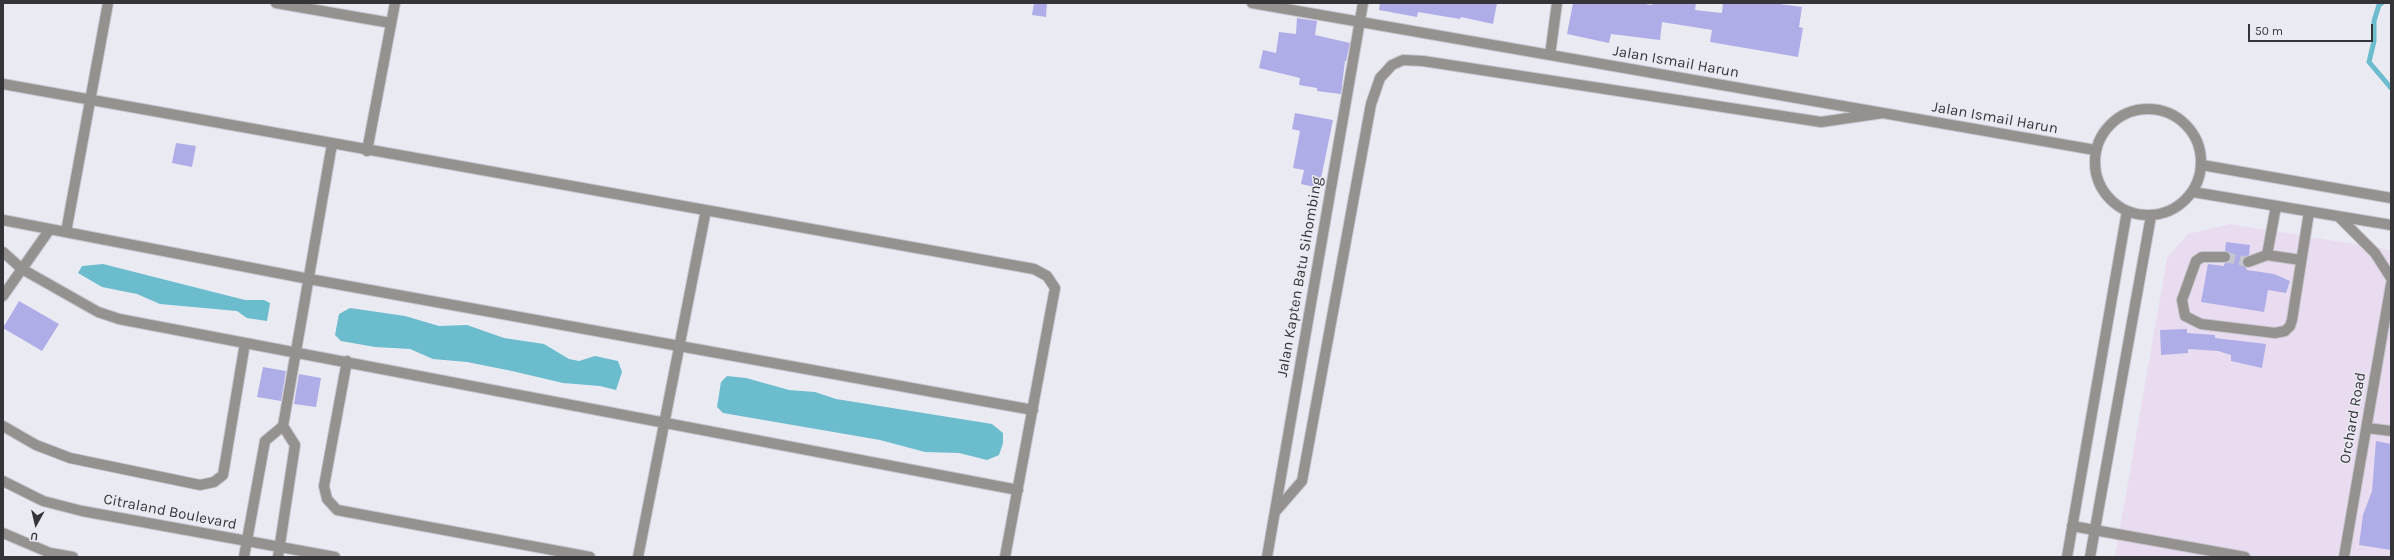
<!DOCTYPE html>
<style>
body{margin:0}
#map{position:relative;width:2394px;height:560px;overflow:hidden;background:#eaeaf3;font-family:Karla,sans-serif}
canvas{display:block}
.frame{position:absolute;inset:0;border:4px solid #353539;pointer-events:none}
.north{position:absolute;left:16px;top:504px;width:40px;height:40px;-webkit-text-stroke:3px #eaeaf3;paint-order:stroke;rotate:188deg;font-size:11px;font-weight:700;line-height:16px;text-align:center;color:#353539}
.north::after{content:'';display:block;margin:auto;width:14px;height:18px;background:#353539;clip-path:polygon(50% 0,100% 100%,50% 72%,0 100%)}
.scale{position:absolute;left:2248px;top:24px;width:125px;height:18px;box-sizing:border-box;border:2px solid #353539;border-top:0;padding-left:5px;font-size:12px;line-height:14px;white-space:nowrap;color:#353539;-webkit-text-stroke:3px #eaeaf3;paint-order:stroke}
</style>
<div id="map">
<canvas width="2394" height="560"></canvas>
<div class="frame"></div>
<div class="north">U</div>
<div class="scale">50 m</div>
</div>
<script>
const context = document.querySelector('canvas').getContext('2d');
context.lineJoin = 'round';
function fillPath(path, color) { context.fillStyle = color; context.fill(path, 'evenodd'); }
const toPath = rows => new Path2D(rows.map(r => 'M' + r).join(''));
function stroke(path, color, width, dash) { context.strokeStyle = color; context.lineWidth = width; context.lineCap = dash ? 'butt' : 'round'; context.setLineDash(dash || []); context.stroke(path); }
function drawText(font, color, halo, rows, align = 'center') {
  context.font = font + ' Karla,sans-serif'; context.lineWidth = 3; context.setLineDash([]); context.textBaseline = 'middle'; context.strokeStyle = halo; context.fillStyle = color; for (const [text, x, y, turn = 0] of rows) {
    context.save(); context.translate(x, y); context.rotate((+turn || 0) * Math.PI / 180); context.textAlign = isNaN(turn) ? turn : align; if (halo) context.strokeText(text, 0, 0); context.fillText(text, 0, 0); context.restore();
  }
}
fillPath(toPath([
 [2230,224,2391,250,2391,557,2115,557,2167,258,2188,234]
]), '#e9dcf0');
fillPath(toPath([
 [103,264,245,300,264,300,270,303,267,321,247,318,237,311,160,304,137,294,102,287,78,273,82,266],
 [350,308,405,316,439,326,467,325,504,338,544,344,569,359,579,361,595,356,618,361,622,372,616,390,600,386,563,383,512,371,467,362,433,359,410,349,375,347,341,341,335,335,339,314],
 [727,376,746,378,789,390,815,392,836,399,992,424,1003,433,1003,443,999,455,987,460,959,453,925,452,880,440,723,413,717,407,721,382]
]), '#6bbccd');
stroke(toPath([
 [2382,3,2379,5,2374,21,2374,41,2369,62,2391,88]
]), '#6bbccd', 5);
fillPath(toPath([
 [1034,3,1047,3,1046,17,1032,15],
 [1380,3,1497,3,1493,24,1461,17,1460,19,1418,12,1417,17,1379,10],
 [1573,3,1638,3,1652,5,1652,3,1696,3,1695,10,1722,13,1723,3,1772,3,1802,7,1799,27,1803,28,1798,57,1710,42,1712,30,1662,22,1660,40,1611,34,1609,43,1567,34],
 [1297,18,1317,21,1315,35,1350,43,1346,61,1345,61,1341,94,1317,91,1317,88,1299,85,1300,78,1259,68,1263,50,1276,53,1279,32,1296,34],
 [1295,113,1333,120,1319,188,1301,184,1304,170,1293,168,1300,131,1292,129],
 [176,143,196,146,192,167,172,163],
 [2226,242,2250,245,2249,255,2242,261,2247,270,2274,274,2290,281,2286,293,2268,290,2264,312,2201,302,2208,264,2224,266,2224,264,2231,260,2231,254,2225,251],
 [19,301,59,324,42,351,3,328],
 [2187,329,2187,333,2215,335,2215,338,2266,344,2262,368,2231,361,2231,355,2218,351,2188,349,2188,353,2161,355,2160,330],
 [263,367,286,371,281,401,257,397],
 [299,374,321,378,316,407,294,404],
 [2376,441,2391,444,2391,550,2359,545,2363,515,2372,491]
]), '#afade8');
stroke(toPath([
 [2225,257,2248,262]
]), '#c6c6ce', 10, [10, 5]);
const minor = toPath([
 [276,3,391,23],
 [1252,3,2095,150],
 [1550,55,1557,3],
 [3,84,1034,269,1047,276,1055,288,1005,557],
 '2095 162a53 53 0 1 1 106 0a53 53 0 1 1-106 0Z',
 [367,151,395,3],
 [2202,165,2391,198],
 [2193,192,2391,225],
 [2339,217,2375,253,2391,278],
 [3,220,309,279,1033,410],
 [66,232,108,3],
 [3,252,22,269,98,312,119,319,1018,490],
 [2267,255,2301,260],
 [2225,257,2202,257,2196,261,2182,300,2185,316,2201,324,2275,333,2285,331,2290,326,2292,320,2309,212],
 [2248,262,2267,255,2276,206],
 [3,296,50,229],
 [347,361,324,486,327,499,337,510,590,557],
 [3,426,36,445,70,458,200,485,214,482,223,475,245,343],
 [2367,428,2391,431],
 [3,481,43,501,82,511,335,557],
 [1275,512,1302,481,1371,104,1380,78,1392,65,1403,60,1423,61,1821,122,1883,113],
 [2072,526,2245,557],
 [3,533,50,553,73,557],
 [244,557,265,441,283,426,332,144],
 [278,557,295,445,283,426],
 [638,557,706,210],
 [1267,557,1363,3],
 [2067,557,2127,211],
 [2090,557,2151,216],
 [2344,557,2391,284]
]);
stroke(minor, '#c6c6ce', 12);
stroke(minor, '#95918f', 10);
drawText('15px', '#353539', '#eaeaf3', [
 ["Jalan Ismail Harun",1676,62,10],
 ["Jalan Ismail Harun",1995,118,10],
 ["Jalan Kapten Batu Sihombing",1300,277,-80],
 ["Orchard Road",2353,418,-80],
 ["Citraland Boulevard",170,512,11]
]);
</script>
